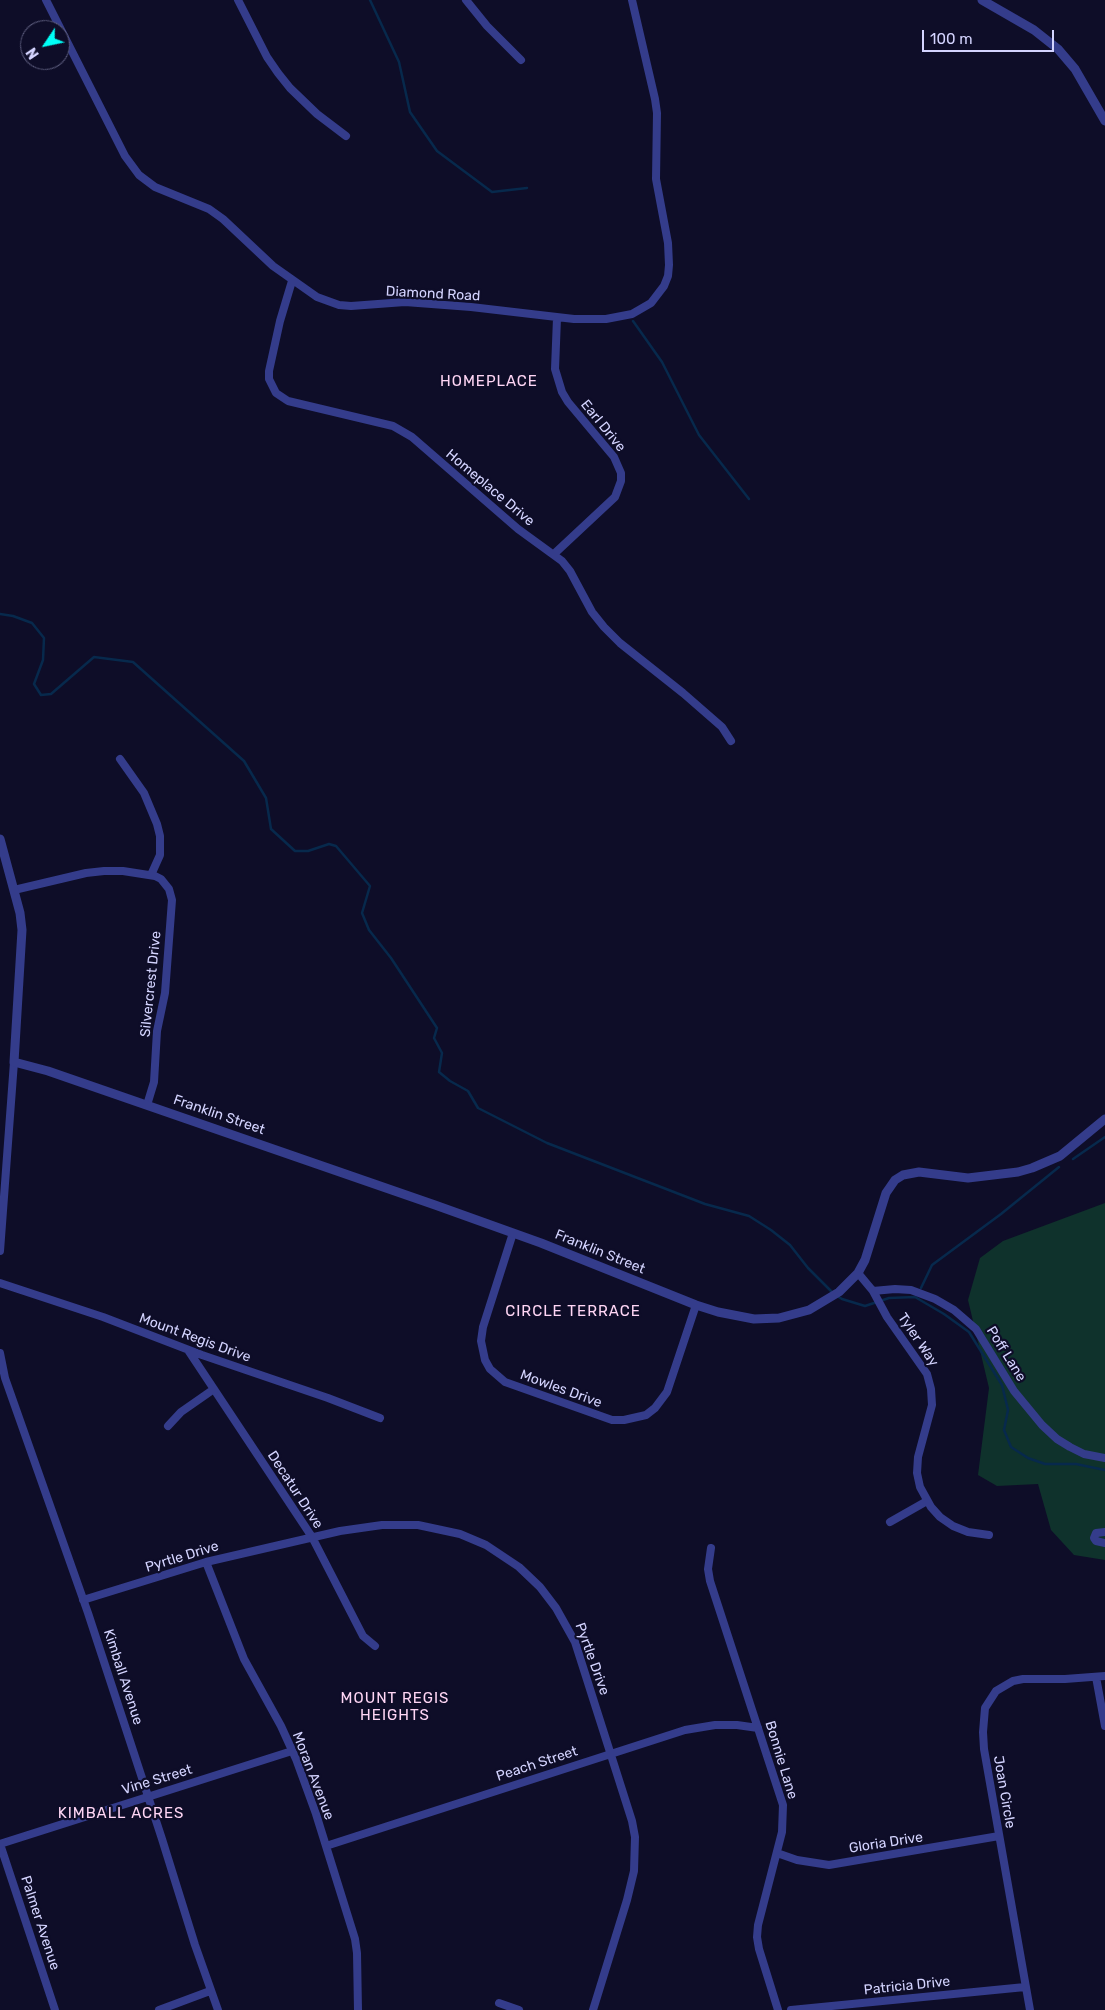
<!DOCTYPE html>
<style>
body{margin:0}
#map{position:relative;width:1105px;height:2010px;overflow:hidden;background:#0e0d28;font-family:Rubik,sans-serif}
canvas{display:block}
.north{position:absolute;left:20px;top:20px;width:50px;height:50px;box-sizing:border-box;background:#0e0d28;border:1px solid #5d5d7e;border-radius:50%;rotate:236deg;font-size:14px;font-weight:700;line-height:20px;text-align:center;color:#d4d4ff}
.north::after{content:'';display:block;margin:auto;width:18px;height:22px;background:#00fff7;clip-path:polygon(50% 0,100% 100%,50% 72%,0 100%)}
.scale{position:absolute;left:922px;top:30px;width:132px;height:22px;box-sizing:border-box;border:2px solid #d4d4ff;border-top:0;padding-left:6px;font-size:15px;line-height:18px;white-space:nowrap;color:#d4d4ff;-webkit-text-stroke:4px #0e0d28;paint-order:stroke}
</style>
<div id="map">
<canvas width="1105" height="2010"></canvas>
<div class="north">N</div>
<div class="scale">100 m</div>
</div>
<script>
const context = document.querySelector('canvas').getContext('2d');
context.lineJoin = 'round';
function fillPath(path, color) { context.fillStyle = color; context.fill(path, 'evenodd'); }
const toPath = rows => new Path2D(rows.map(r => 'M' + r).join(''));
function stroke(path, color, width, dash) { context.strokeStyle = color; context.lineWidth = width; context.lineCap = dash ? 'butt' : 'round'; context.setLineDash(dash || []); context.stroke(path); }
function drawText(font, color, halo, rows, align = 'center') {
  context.font = font + ' Rubik,sans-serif'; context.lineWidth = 4.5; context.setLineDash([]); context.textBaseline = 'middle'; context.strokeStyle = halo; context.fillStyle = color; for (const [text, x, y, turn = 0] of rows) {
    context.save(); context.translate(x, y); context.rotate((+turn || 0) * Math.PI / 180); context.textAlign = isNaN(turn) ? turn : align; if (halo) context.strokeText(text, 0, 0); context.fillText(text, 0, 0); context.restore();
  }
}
fillPath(toPath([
 [1105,1203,1105,1560,1074,1555,1051,1530,1038,1484,997,1486,978,1475,989,1388,968,1300,980,1258,1003,1241]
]), '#0f322c');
stroke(toPath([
 [370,0,399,62,410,112,437,151,492,192,527,188],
 [633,321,662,362,699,435,749,499],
 [0,614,13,616,32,623,44,638,43,660,34,684,41,695,51,694,94,657,133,662,244,761,266,798,271,829,295,851,308,851,329,844,336,846,370,886,362,913,369,930,391,958,437,1028,434,1038,442,1053,439,1072,450,1081,468,1091,478,1108,547,1143,705,1204,749,1216,771,1230,790,1245,808,1268,833,1293],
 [1073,1159,1105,1137],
 [921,1288,932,1265,1001,1214,1059,1167],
 [837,1296,842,1299,865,1306,889,1298,915,1297,944,1314,969,1332,1002,1385,1008,1410,1004,1430,1011,1447,1028,1458,1045,1464,1076,1464,1105,1470]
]), '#07294c', 2.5);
stroke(toPath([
 [46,0,125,156,139,175,155,187,209,209,223,219,273,266,317,297,339,305,351,306,405,302,471,307,574,319,606,319,632,314,651,303,664,286,668,276,669,265,668,243,656,179,657,113,655,99,632,0],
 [238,0,267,57,278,73,290,88,317,114,346,136],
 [466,0,487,26,521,60],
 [292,281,280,321,269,371,269,379,276,393,288,401,393,426,412,437,518,529,562,561,570,571,592,612,604,627,620,643,683,693,722,727,731,741],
 [554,554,615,497,621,481,621,473,614,457,568,402,562,392,555,369,557,318],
 [120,759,144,793,157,824,160,836,160,855,151,875],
 [14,890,86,873,104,871,123,871,155,876,161,879,169,889,172,900,165,993,157,1031,154,1082,147,1105],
 [513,1233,483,1327,481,1341,485,1360,490,1369,505,1382,612,1420,624,1420,646,1415,655,1408,667,1392,696,1305],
 [0,1251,14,1062],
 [858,1273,873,1291,887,1317,927,1374,931,1389,932,1405,918,1457,917,1473,920,1487,931,1507,940,1517,953,1526,968,1532,989,1535],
 [0,1283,103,1317,202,1355,328,1398,380,1418],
 [873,1291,895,1289,911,1290,935,1299,954,1310,976,1329,1014,1391,1042,1425,1057,1439,1070,1447,1084,1454,1105,1458],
 [188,1350,312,1537,363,1636,375,1646],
 [0,1353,5,1378,88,1613,162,1839,195,1945,218,2010],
 [168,1426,181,1412,214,1389],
 [890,1522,927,1501],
 [1105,1532,1096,1533,1094,1538,1096,1541,1105,1543],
 [711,1548,708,1569,710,1581,783,1805,782,1832,758,1925,757,1937,759,1949,778,2010],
 [206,1562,244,1659,281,1726,296,1759,316,1814,355,1939,357,1953,358,2010],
 [83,1600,206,1562,340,1531,382,1525,418,1525,460,1534,486,1545,519,1567,540,1587,556,1608,575,1642,632,1821,635,1837,634,1871,627,1900,593,2010],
 [1096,1677,1105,1726],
 [0,1844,292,1751],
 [0,1844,55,2010],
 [326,1846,685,1730,715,1725,737,1725,758,1728],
 [777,1853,797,1860,829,1865,999,1836],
 [499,2003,519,2010],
 [159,2010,210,1991],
 [791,2010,1025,1987],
 [1030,2010,984,1749,983,1732,985,1708,996,1691,1013,1681,1023,1679,1065,1679,1105,1676]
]), '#343c8b', 8);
stroke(toPath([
 [982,0,1034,30,1058,49,1075,69,1105,121],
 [0,839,20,913,22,930,14,1062,48,1071,435,1205,541,1243,696,1305,718,1312,754,1319,779,1318,809,1310,839,1292,858,1273,865,1260,886,1193,895,1180,903,1175,919,1172,968,1178,1018,1172,1032,1168,1060,1156,1105,1119]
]), '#343c8b', 9);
drawText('14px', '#d4d4ff', '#0e0d28', [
 ["Diamond Road",433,294,3],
 ["Earl Drive",603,426,51],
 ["Homeplace Drive",490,488,40],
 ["Silvercrest Drive",151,984,-84],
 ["Franklin Street",219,1115,19],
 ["Franklin Street",600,1252,22],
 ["Mount Regis Drive",195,1338,20],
 ["Tyler Way",918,1340,56],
 ["Poff Lane",1006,1354,58],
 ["Mowles Drive",561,1389,20],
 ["Decatur Drive",295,1490,57],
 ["Pyrtle Drive",182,1557,-17],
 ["Pyrtle Drive",592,1659,70],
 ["Kimball Avenue",123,1677,72],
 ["Bonnie Lane",781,1760,73],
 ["Peach Street",537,1764,-18],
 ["Moran Avenue",313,1776,69],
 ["Vine Street",157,1780,-17],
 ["Joan Circle",1004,1792,80],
 ["Gloria Drive",886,1843,-9],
 ["Palmer Avenue",40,1923,72],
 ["Patricia Drive",907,1986,-6]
]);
context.letterSpacing = '1px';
drawText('15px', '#ffd6f5', '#0e0d28', [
 ["HOMEPLACE",489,382],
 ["CIRCLE TERRACE",573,1312],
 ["MOUNT REGIS",395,1699],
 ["HEIGHTS",395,1716],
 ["KIMBALL ACRES",121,1814]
]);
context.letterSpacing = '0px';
</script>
